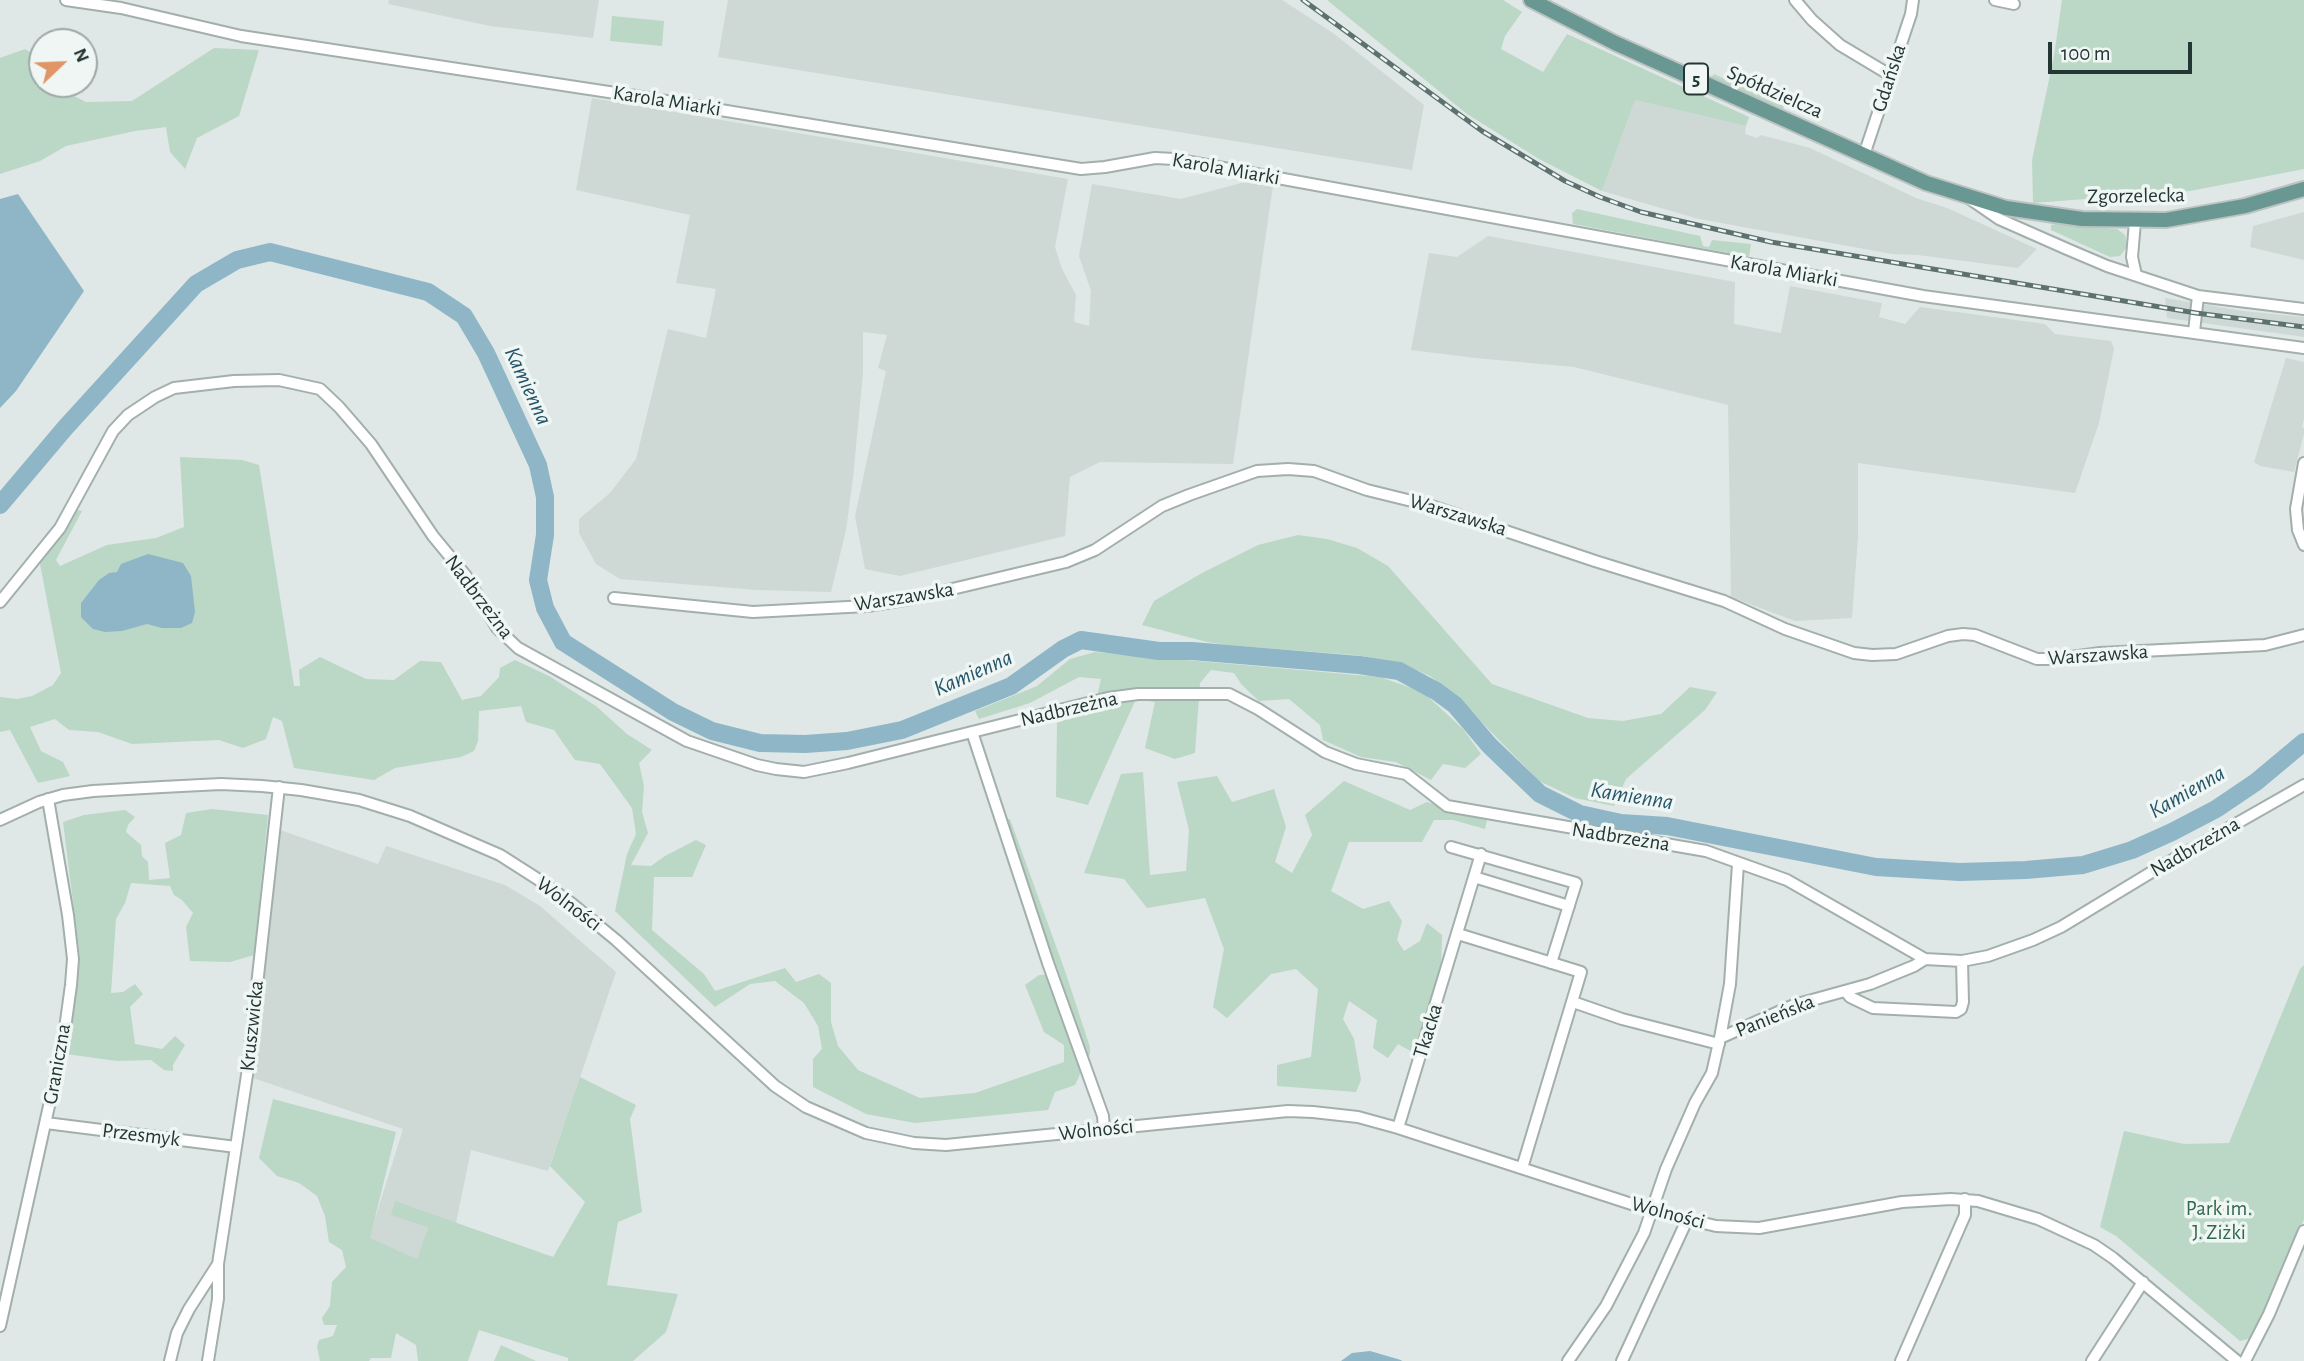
<!DOCTYPE html>
<meta charset="utf-8">
<style>
body{margin:0}
#map{position:relative;width:2304px;height:1361px;overflow:hidden;background:#dfe8e6;font-family:"Alegreya Sans",sans-serif}
canvas{display:block}
.north{position:absolute;left:28px;top:28px;width:70px;height:70px;box-sizing:border-box;background:#eff6f3;border:2px solid #9da9a7;border-radius:50%;rotate:67deg;font-size:19px;font-weight:700;line-height:28px;text-align:center;color:#233634}
.north::after{content:'';display:block;margin:auto;width:24px;height:32px;background:#df9566;clip-path:polygon(50% 0,100% 100%,50% 72%,0 100%)}
.scale{position:absolute;left:2048px;top:42px;width:144px;height:32px;box-sizing:border-box;border:4px solid #233634;border-top:0;padding-left:9px;font-size:21px;line-height:24px;white-space:nowrap;color:#233634;-webkit-text-stroke:5px #eff6f3;paint-order:stroke}
</style>
<div id="map">
<canvas width="2304" height="1361"></canvas>
<div class="north">N</div>
<div class="scale">100 m</div>
</div>
<script>
const context = document.querySelector('canvas').getContext('2d');
context.lineJoin = 'round';
function fillPath(path, color) { context.fillStyle = color; context.fill(path, 'evenodd'); }
const toPath = rows => new Path2D(rows.map(r => 'M' + r).join(''));
function stroke(path, color, width, dash) { context.strokeStyle = color; context.lineWidth = width; context.lineCap = dash ? 'butt' : 'round'; context.setLineDash(dash || []); context.stroke(path); }
function drawText(font, color, halo, rows, align = 'center') {
  context.font = font + ' "Alegreya Sans",sans-serif'; context.lineWidth = 7; context.setLineDash([]); context.textBaseline = 'middle'; context.strokeStyle = halo; context.fillStyle = color; for (const [text, x, y, turn = 0] of rows) {
    context.save(); context.translate(x, y); context.rotate((+turn || 0) * Math.PI / 180); context.textAlign = isNaN(turn) ? turn : align; if (halo) context.strokeText(text, 0, 0); context.fillText(text, 0, 0); context.restore();
  }
}
fillPath(toPath([
 [389,0,599,0,593,38,490,26,388,4],
 [728,0,1282,0,1333,33,1424,105,1412,170,718,57],
 [592,98,1068,179,1055,247,1062,269,1076,295,1074,322,1089,326,1091,291,1079,256,1092,184,1181,199,1249,181,1273,185,1233,464,1100,462,1070,477,1065,536,900,576,865,569,855,516,886,371,878,368,887,335,863,332,863,373,853,478,846,530,831,592,757,590,620,579,596,564,579,533,579,519,610,493,636,459,668,329,706,338,716,289,676,283,690,215,576,190],
 [1635,100,1746,126,1745,134,1757,138,1761,135,1810,148,1916,198,1947,208,2037,249,2018,268,1918,255,1892,254,1699,219,1602,191],
 [2304,212,2304,260,2250,247,2253,226],
 [1488,236,1735,282,1734,324,1781,333,1790,286,1882,303,1879,317,1905,324,1920,307,2045,324,2055,334,2111,341,2114,349,2099,423,2075,493,1858,463,1858,537,1852,618,1795,621,1731,597,1728,405,1574,367,1475,358,1411,350,1429,253,1457,257],
 [2165,298,2243,311,2304,317,2304,337,2167,318],
 [2286,358,2304,362,2304,419,2302,427,2304,428,2304,434,2294,472,2260,466,2254,462],
 [280,830,378,864,386,846,505,885,540,906,616,972,548,1171,471,1150,456,1223,432,1215,417,1259,369,1238,403,1129,253,1078]
]), '#ced8d5');
fillPath(toPath([
 [1327,0,1503,0,1522,12,1505,36,1501,49,1543,72,1567,34,1749,117,1746,126,1635,100,1602,191,1539,159,1467,114],
 [2062,0,2304,0,2304,169,2190,191,2033,203,2032,160,2054,56],
 [612,16,664,21,662,46,610,41],
 [214,48,259,50,239,116,197,138,185,169,170,152,166,127,135,131,66,146,40,161,0,174,0,58,25,49,42,59,42,84,60,84,64,91,86,102,132,101],
 [1714,74,1784,106,1783,110,1711,78],
 [1577,209,1700,236,1703,246,1709,247,1712,240,1751,244,1749,257,1573,224,1572,213],
 [2056,224,2117,229,2125,235,2127,247,2120,256,2110,257,2051,230,2051,225],
 [180,457,242,460,259,465,294,686,300,686,299,670,320,657,366,679,394,680,420,661,441,662,462,700,481,696,499,677,500,668,515,660,549,676,596,706,627,734,652,750,639,763,644,786,642,812,648,833,631,865,651,866,665,856,696,840,706,845,692,877,654,877,652,930,704,974,715,991,785,968,796,982,819,974,831,983,831,1022,838,1046,858,1070,920,1098,975,1093,1064,1062,1064,1045,1044,1032,1025,985,1039,975,1058,974,1006,819,1010,819,1065,971,1090,1047,1090,1054,1080,1068,1081,1072,1075,1085,1055,1092,1048,1110,915,1123,866,1114,813,1087,813,1059,822,1049,818,1026,804,1003,775,981,750,984,715,1007,615,911,627,854,636,834,632,808,600,764,575,760,554,730,526,722,521,706,479,711,478,741,474,751,461,757,395,768,374,780,294,768,282,721,273,717,266,739,243,748,219,740,132,744,98,732,69,730,55,719,30,727,41,751,63,762,70,776,38,783,10,730,0,732,0,697,17,699,32,696,53,685,61,673,40,564,75,509,82,511,56,560,60,566,107,545,156,538,184,527],
 [1298,535,1327,539,1357,548,1388,566,1492,684,1588,718,1623,721,1661,714,1690,687,1717,692,1705,710,1626,779,1614,806,1575,798,1539,781,1457,697,1430,676,1398,662,1355,655,1226,645,1207,642,1142,625,1154,601,1202,573,1258,545],
 [1095,652,1380,677,1423,692,1463,729,1481,754,1465,768,1443,764,1431,780,1396,762,1361,757,1323,740,1320,725,1289,699,1259,701,1242,685,1234,673,1211,670,1200,683,1195,753,1175,759,1145,748,1155,702,1136,699,1088,805,1056,797,1057,723,1094,710,1101,679,1079,677,1030,703,979,719,975,711,1037,686,1070,659],
 [1143,772,1150,875,1186,871,1189,830,1177,782,1217,776,1232,802,1274,789,1286,827,1275,862,1292,873,1312,835,1305,815,1344,781,1410,810,1427,802,1487,820,1485,829,1453,820,1434,820,1422,842,1349,842,1331,891,1363,909,1389,901,1402,921,1397,940,1404,951,1420,941,1427,923,1442,935,1441,970,1414,1053,1398,1044,1388,1058,1373,1048,1377,1020,1349,1001,1343,1019,1354,1039,1361,1080,1356,1092,1277,1086,1277,1065,1311,1057,1318,989,1296,969,1271,974,1227,1018,1213,1007,1224,949,1205,898,1147,908,1124,879,1084,873,1121,774],
 [212,809,268,815,254,955,230,962,190,961,186,927,193,913,182,900,174,895,170,886,131,883,125,903,116,919,111,993,123,992,135,984,143,994,130,1007,135,1044,162,1049,175,1036,185,1045,173,1065,173,1071,164,1070,151,1060,117,1061,66,1054,80,957,63,822,84,815,125,810,135,817,128,825,126,832,141,845,142,856,148,862,149,880,170,878,165,843,181,835,186,813],
 [2304,965,2304,1219,2255,1335,2252,1338,2240,1341,2116,1236,2100,1227,2124,1131,2184,1144,2229,1143,2300,969],
 [580,1077,636,1105,630,1119,642,1212,618,1222,607,1285,678,1294,666,1332,633,1361,568,1361,568,1358,479,1330,468,1361,418,1361,416,1345,396,1333,391,1358,371,1358,369,1361,320,1361,317,1347,319,1340,333,1336,337,1325,324,1325,322,1318,330,1306,332,1282,346,1267,342,1250,329,1242,325,1216,317,1196,299,1183,277,1176,259,1158,273,1099,396,1132,370,1238,417,1259,428,1227,391,1215,395,1201,553,1257,585,1202,550,1166],
 [501,1345,536,1361,494,1361]
]), '#bbd7c6');
fillPath(toPath([
 [18,194,84,291,16,391,0,408,0,199],
 [148,554,183,563,191,576,195,612,192,623,181,628,162,628,147,624,122,631,105,632,93,629,81,617,81,603,99,580,109,573,117,572,121,564],
 [1370,1351,1401,1360,1402,1361,1341,1361,1352,1353]
]), '#8eb6c7');
stroke(toPath([
 [0,505,65,428,196,284,237,260,270,252,428,292,464,316,486,353,538,465,545,497,545,535,538,580,545,608,563,642,673,712,712,731,760,743,805,744,847,741,902,730,1011,686,1063,649,1081,640,1159,651,1192,651,1359,665,1399,671,1436,691,1455,705,1489,745,1540,794,1580,814,1621,823,1667,826,1876,867,1960,872,2026,870,2083,865,2132,850,2172,832,2216,809,2256,782,2304,742]
]), '#8eb6c7', 18);
const minor = toPath([
 [66,0,121,8,241,36,635,96,1081,169,1105,167,1155,158,1174,159,1923,296,2304,348],
 [1795,0,1812,20,1840,45,1890,75],
 [1995,0,2014,4],
 [1864,155,1911,14,1913,0],
 [1970,199,1999,219,2067,249,2107,266,2198,296,2194,332],
 [2135,222,2132,257,2136,275],
 [2198,296,2304,309],
 [2304,463,2296,509,2298,530,2304,545],
 [614,598,753,612,867,606,910,599,1066,562,1095,550,1162,506,1189,495,1257,471,1288,469,1314,471,1367,490,1428,505,1595,561,1724,601,1785,629,1854,653,1872,655,1896,654,1948,636,1963,634,1975,635,2037,659,2057,659,2100,653,2265,645,2304,635],
 [0,602,60,528,113,431,128,415,155,397,174,388,234,381,279,380,320,389,339,407,371,444,433,536,466,576,497,628,518,648,687,741,757,765,776,769,804,772,848,763,1108,698,1138,694,1229,694,1258,709,1325,752,1356,764,1406,774,1447,806,1706,851,1787,880,1925,959,1962,961,1988,956,2033,940,2061,927,2160,867,2304,785],
 [972,732,1048,963,1103,1116,1104,1129],
 [0,820,39,802,63,795,93,791,162,787,221,784,262,786,301,790,359,800,410,816,500,855,536,878,571,903,616,940,775,1086,806,1107,866,1133,914,1143,946,1145,1288,1111,1313,1112,1358,1117,1398,1128,1653,1211,1716,1226,1759,1228,1902,1202,1951,1199,1978,1201,2038,1219,2094,1245,2113,1258,2237,1361],
 [1451,847,1576,883,1551,963],
 [1474,877,1569,906],
 [1458,934,1581,972,1522,1168],
 [1846,992,1850,997,1873,1008,1956,1012,1961,1009,1963,1002,1962,961],
 [1573,1002,1622,1019,1719,1044],
 [1720,1038,1730,984,1738,864],
 [46,1123,236,1147],
 [1398,1128,1481,854],
 [0,1326,63,1043,71,985,73,959,68,915,48,799],
 [170,1361,177,1333,189,1309,218,1264],
 [208,1361,218,1299,218,1264,247,1075,279,787],
 [1568,1361,1606,1306,1644,1233,1666,1169,1695,1103,1712,1073,1720,1038,1794,1005,1870,984,1914,966,1925,959],
 [1622,1361,1687,1220],
 [1901,1361,1965,1215,1965,1199],
 [2092,1361,2143,1282],
 [2245,1361,2269,1314,2304,1231]
]);
const major = toPath([
 [1531,0,1615,43,1926,183,2006,208,2082,219,2166,220,2245,206,2304,189]
]);
stroke(minor, '#a3afad', 14);
stroke(major, '#bdc3c2', 18);
stroke(minor, '#fff', 10);
stroke(major, '#699893', 14);
const rail = toPath([
 [1303,0,1482,131,1565,181,1600,197,1641,212,1771,242,2196,313,2304,327]
]);
stroke(rail, '#5d726f', 5);
stroke(rail, '#eff6f3', 2.5, [8]);
for (const [x, y, w] of [
 [1696,79,24]
]) { const box = new Path2D(); box.roundRect(x - w / 2, y - 15.5, w, 31, 5); context.fillStyle = '#eff6f3'; context.fill(box); stroke(box, '#233634', 2); }
drawText('bold 19px', '#233634', null, [
 ["5",1696,79]
]);
drawText('21px', '#233634', '#eff6f3', [
 ["Gdańska",1889,78,-72],
 ["Spółdzielcza",1775,92,24],
 ["Karola Miarki",667,101,9],
 ["Karola Miarki",1226,169,10],
 ["Zgorzelecka",2136,196,-1],
 ["Karola Miarki",1784,271,10],
 ["Warszawska",1458,515,17],
 ["Nadbrzeżna",479,597,53],
 ["Warszawska",904,597,-9],
 ["Warszawska",2098,655,-4],
 ["Nadbrzeżna",1069,709,-13],
 ["Nadbrzeżna",1621,837,9],
 ["Nadbrzeżna",2195,847,-30],
 ["Wolności",569,904,37],
 ["Panieńska",1775,1016,-22],
 ["Kruszwicka",252,1026,-84],
 ["Tkacka",1428,1031,-73],
 ["Graniczna",57,1064,-80],
 ["Wolności",1096,1130,-6],
 ["Przesmyk",141,1135,7],
 ["Wolności",1668,1213,15]
]);
drawText('21px', '#32684e', '#eff6f3', [
 ["Park im.",2219,1209],
 ["J. Ziżki",2219,1233]
]);
drawText('italic 23px', '#25556a', '#eff6f3', [
 ["Kamienna",528,386,65],
 ["Kamienna",973,673,-24],
 ["Kamienna",2187,792,-30],
 ["Kamienna",1632,796,9]
]);
</script>
